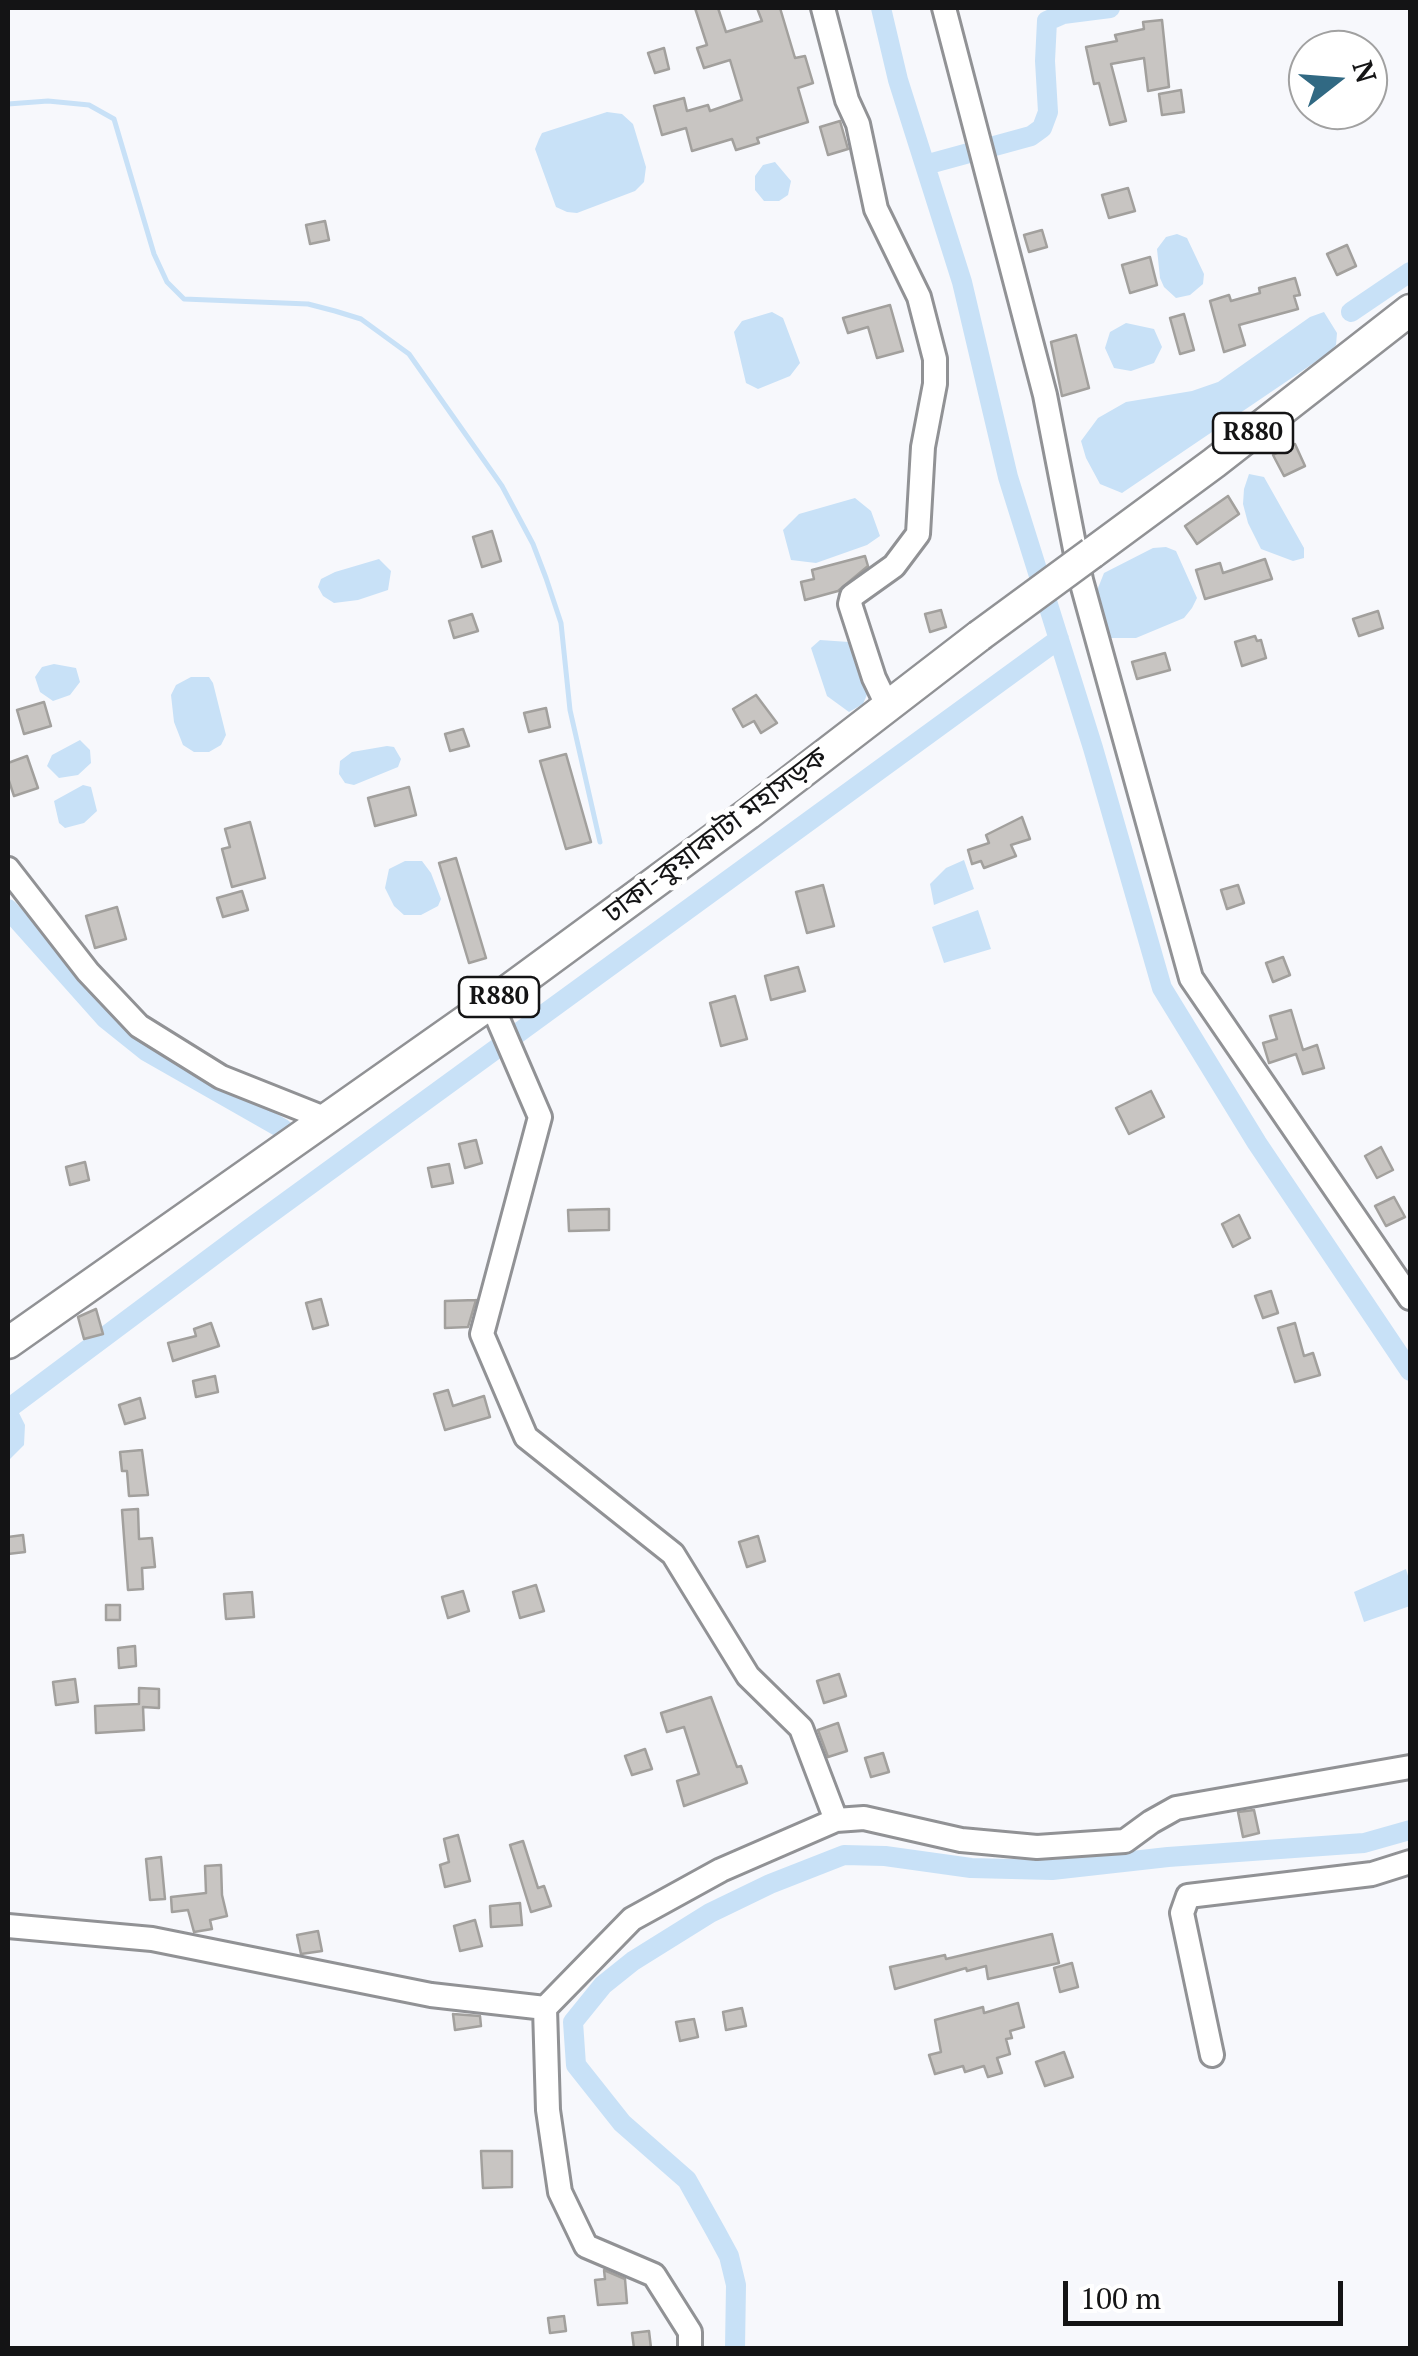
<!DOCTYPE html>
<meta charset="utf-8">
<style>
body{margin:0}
#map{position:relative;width:1418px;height:2356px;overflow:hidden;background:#f7f8fc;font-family:"PT Serif",serif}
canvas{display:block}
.frame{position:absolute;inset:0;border:10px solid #141415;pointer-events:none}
.north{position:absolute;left:1288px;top:30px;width:100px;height:100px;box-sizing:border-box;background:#fff;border:2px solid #a1a1a1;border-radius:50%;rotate:73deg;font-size:28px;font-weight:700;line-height:40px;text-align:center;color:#141415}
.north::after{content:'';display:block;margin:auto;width:35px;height:45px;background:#316983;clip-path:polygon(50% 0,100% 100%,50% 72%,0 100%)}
.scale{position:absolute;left:1063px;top:2281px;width:280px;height:45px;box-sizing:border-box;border:5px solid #141415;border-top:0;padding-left:12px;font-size:30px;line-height:35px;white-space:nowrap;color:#141415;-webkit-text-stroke:8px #fff;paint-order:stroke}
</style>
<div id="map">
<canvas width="1418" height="2356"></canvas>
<div class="frame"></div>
<div class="north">N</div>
<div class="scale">100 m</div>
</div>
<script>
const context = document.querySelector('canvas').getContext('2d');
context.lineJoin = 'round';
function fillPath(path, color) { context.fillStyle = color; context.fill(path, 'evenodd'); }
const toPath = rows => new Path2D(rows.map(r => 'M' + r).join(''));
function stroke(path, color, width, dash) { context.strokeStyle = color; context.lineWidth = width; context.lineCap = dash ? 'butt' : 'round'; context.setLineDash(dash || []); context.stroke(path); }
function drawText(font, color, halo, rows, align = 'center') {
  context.font = font + ' "PT Serif","Noto Sans Bengali",serif'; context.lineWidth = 10; context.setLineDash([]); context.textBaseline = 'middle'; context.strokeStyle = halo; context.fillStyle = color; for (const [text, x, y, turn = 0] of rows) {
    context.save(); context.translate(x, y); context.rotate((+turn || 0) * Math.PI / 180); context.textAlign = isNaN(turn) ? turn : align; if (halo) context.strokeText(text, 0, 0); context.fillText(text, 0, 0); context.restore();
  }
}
fillPath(toPath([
 [607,112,622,114,633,124,646,167,644,182,635,191,577,213,567,212,556,207,535,149,539,139,542,133],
 [775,162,791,181,788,195,779,201,764,201,755,190,755,176,763,165],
 [1177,234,1187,238,1204,274,1203,284,1190,295,1176,298,1164,287,1160,278,1157,249,1166,237],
 [772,312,783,318,800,363,790,376,758,389,746,383,734,332,742,321],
 [1324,312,1337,333,1336,345,1330,352,1122,493,1100,484,1086,458,1081,441,1098,418,1126,402,1192,391,1218,382,1310,317],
 [1126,323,1154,329,1162,347,1154,363,1131,371,1114,368,1105,348,1110,332],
 [1249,474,1264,477,1304,548,1304,558,1293,561,1261,549,1248,523,1243,504,1244,489],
 [855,498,871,511,880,536,867,545,816,563,791,560,783,530,799,514],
 [1166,547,1176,551,1197,598,1192,608,1184,618,1136,638,1109,638,1096,593,1104,573,1153,548],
 [379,559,391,571,388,590,358,600,334,603,323,596,318,587,321,579,335,572],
 [820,640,849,642,861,659,869,690,863,704,849,712,827,696,811,648],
 [54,664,76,668,80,682,70,695,53,701,40,692,35,677,42,667],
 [191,677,209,677,213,683,226,735,221,745,209,752,194,752,183,745,174,722,171,695,176,685],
 [80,740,90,750,91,763,78,775,59,778,47,766,52,755],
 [387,746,394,747,401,759,398,767,354,785,345,783,339,774,340,761,352,752],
 [83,785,91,787,97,811,84,823,65,828,59,823,54,801],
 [964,860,974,889,934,905,930,884,946,868],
 [405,861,422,861,431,873,441,899,438,906,421,915,404,915,394,906,385,888,389,869],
 [978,910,991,949,944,963,932,927],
 [8,1391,25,1425,24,1445,8,1461],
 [1406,1569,1410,1583,1410,1606,1364,1622,1354,1592]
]), '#c8e1f7');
stroke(toPath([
 [8,104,48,101,89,105,114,119,154,254,167,282,184,299,308,304,335,311,361,319,409,354,502,486,533,544,546,578,561,623,570,710,600,842]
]), '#c8e1f7', 5);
stroke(toPath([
 [881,8,898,80,962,282,1008,477,1093,748,1162,988,1257,1143,1410,1371],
 [925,165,1031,136,1042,128,1048,112,1045,61,1047,21,1063,14,1110,8],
 [1351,312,1410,272],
 [8,909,106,1019,146,1051,283,1129],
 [8,1409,249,1229,1059,639],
 [735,2348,736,2285,729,2256,716,2232,687,2180,622,2123,576,2065,573,2022,603,1985,633,1961,710,1913,770,1884,844,1855,885,1856,971,1868,1052,1870,1168,1857,1364,1843,1410,1830]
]), '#c8e1f7', 20);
const building = toPath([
 [695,8,718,8,726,32,762,21,757,8,780,8,795,58,805,56,813,83,798,88,808,122,757,138,759,143,736,150,732,139,692,151,686,128,662,135,654,106,684,98,687,111,708,105,710,111,742,100,730,60,704,68,697,48,707,45,695,8],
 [1162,20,1169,87,1148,91,1144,58,1111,64,1126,121,1110,125,1099,83,1094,84,1086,47,1117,41,1115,35,1144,29,1143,22,1162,20],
 [664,48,669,69,655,73,648,53,664,48],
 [1181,90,1184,112,1162,115,1159,94,1181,90],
 [840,121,848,149,828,155,820,127,840,121],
 [1128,188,1135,211,1109,218,1102,195,1128,188],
 [325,221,329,240,310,244,306,225,325,221],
 [1042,230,1047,247,1029,252,1024,235,1042,230],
 [1347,245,1356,266,1337,275,1327,254,1347,245],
 [1150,257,1157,285,1130,293,1122,265,1150,257],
 [1295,278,1300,295,1294,296,1298,309,1239,325,1245,345,1224,352,1210,301,1229,295,1231,301,1260,293,1259,288,1295,278],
 [890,305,903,351,877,358,868,327,848,333,843,318,890,305],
 [1184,314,1194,350,1180,354,1170,318,1184,314],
 [1076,335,1089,388,1062,396,1051,342,1076,335],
 [1295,444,1305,466,1284,476,1273,455,1295,444],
 [1228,496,1239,514,1197,544,1185,526,1228,496],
 [492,531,501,561,482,567,473,537,492,531],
 [865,556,868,566,838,591,805,600,801,582,814,579,812,570,865,556],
 [1265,559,1272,579,1205,599,1196,570,1220,563,1223,573,1265,559],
 [941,610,946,627,930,632,925,614,941,610],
 [1378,611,1383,628,1359,636,1353,619,1378,611],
 [472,614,478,631,454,638,449,621,472,614],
 [1255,636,1257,641,1261,640,1266,658,1242,666,1235,642,1255,636],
 [1165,653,1170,670,1137,679,1132,662,1165,653],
 [756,695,777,723,761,733,754,721,743,727,733,709,756,695],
 [44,702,51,726,24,734,17,710,44,702],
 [546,708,550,727,529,732,524,713,546,708],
 [463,729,469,746,450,751,445,734,463,729],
 [566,754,591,842,566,849,540,761,566,754],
 [27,756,38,788,14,796,8,778,8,763,27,756],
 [409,787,416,815,375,826,368,798,409,787],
 [1022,817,1030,839,1011,845,1016,856,984,868,981,861,972,864,968,850,989,843,986,835,1022,817],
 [250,822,265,878,232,887,222,849,230,847,225,829,250,822],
 [456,858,486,958,469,963,439,863,456,858],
 [823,885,834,926,807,933,796,892,823,885],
 [1238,885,1244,903,1227,909,1221,890,1238,885],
 [242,891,248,910,223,917,217,898,242,891],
 [117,907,126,939,95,948,86,916,117,907],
 [1283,957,1290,975,1273,982,1266,963,1283,957],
 [798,967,805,991,771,1000,765,976,798,967],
 [735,996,747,1039,721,1046,710,1003,735,996],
 [1291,1010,1303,1050,1317,1045,1324,1068,1303,1074,1296,1054,1269,1063,1263,1043,1277,1039,1270,1016,1291,1010],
 [1151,1091,1164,1117,1129,1134,1116,1108,1151,1091],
 [476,1140,482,1163,465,1168,459,1144,476,1140],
 [1381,1147,1393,1170,1377,1178,1365,1156,1381,1147],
 [85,1162,89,1180,70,1185,66,1167,85,1162],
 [449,1164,453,1183,432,1187,428,1168,449,1164],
 [1394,1197,1405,1217,1386,1226,1375,1206,1394,1197],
 [609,1209,609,1230,569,1231,568,1210,609,1209],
 [1239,1215,1250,1238,1233,1247,1222,1224,1239,1215],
 [1271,1291,1278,1313,1263,1318,1255,1296,1271,1291],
 [321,1299,328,1325,313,1329,306,1303,321,1299],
 [476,1300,468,1327,445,1328,445,1301,476,1300],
 [96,1309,103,1334,84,1339,78,1317,96,1309],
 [211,1323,219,1346,173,1361,168,1343,196,1336,194,1329,211,1323],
 [1295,1323,1304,1356,1313,1353,1320,1375,1295,1382,1278,1328,1295,1323],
 [215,1376,218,1392,196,1397,193,1381,215,1376],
 [448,1390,453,1406,484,1396,490,1417,445,1430,434,1394,448,1390],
 [140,1398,145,1418,125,1424,119,1405,140,1398],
 [142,1450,148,1495,129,1496,127,1471,122,1471,120,1452,142,1450],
 [138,1509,139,1539,152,1538,155,1567,142,1568,143,1589,128,1590,122,1510,138,1509],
 [23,1535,25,1552,8,1554,8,1537,23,1535],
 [758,1536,765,1561,747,1567,739,1542,758,1536],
 [536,1585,544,1611,520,1618,513,1592,536,1585],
 [463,1591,469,1611,448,1618,442,1597,463,1591],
 [252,1592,254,1617,226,1619,224,1594,252,1592],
 [106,1605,120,1605,120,1620,106,1620,106,1605],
 [135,1646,136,1666,119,1668,118,1648,135,1646],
 [839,1674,846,1696,824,1703,817,1681,839,1674],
 [75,1679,78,1702,56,1705,53,1682,75,1679],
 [139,1688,159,1689,159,1708,143,1707,144,1730,96,1733,95,1706,139,1704,139,1688],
 [711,1697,737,1767,741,1766,747,1783,684,1806,677,1781,699,1774,684,1727,667,1732,661,1713,711,1697],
 [838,1723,847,1751,828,1757,818,1730,838,1723],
 [645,1749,652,1769,632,1775,625,1756,645,1749],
 [883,1753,889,1772,871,1777,865,1758,883,1753],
 [1254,1810,1259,1833,1243,1837,1238,1812,1254,1810],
 [458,1835,470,1881,445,1887,440,1865,449,1862,444,1839,458,1835],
 [523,1841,538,1888,544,1886,551,1906,531,1912,510,1845,523,1841],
 [161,1857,165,1899,150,1900,146,1859,161,1857],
 [221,1865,222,1895,227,1916,210,1920,212,1929,194,1932,188,1910,172,1912,171,1897,206,1893,205,1866,221,1865],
 [520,1903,522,1925,491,1927,490,1906,520,1903],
 [475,1920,482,1946,460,1951,454,1926,475,1920],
 [318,1931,322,1951,301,1954,297,1935,318,1931],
 [1052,1934,1059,1963,988,1979,986,1966,967,1971,966,1968,895,1989,890,1967,945,1955,946,1959,1052,1934],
 [1072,1963,1078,1987,1060,1992,1054,1968,1072,1963],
 [1018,2003,1024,2027,1010,2031,1012,2038,1006,2039,1010,2054,997,2058,1002,2073,988,2077,984,2066,965,2072,963,2066,935,2074,929,2055,941,2052,935,2020,983,2007,984,2013,1018,2003],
 [742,2008,746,2026,726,2030,723,2012,742,2008],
 [453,2014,480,2016,481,2026,455,2030,453,2014],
 [694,2019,698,2037,680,2041,676,2022,694,2019],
 [1064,2052,1073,2077,1045,2086,1036,2062,1064,2052],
 [481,2151,512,2151,512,2187,483,2188,481,2151],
 [604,2270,625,2279,627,2303,598,2305,595,2280,605,2279,604,2270],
 [564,2316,566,2331,550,2333,548,2318,564,2316],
 [649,2331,651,2348,634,2348,632,2333,649,2331]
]);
fillPath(building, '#c8c5c2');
stroke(building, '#a2a09d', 2.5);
const minor = toPath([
 [823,8,847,100,858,124,876,209,919,297,935,359,935,384,923,447,918,534,894,566,852,596,850,604,874,678,888,707],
 [944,8,1045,395,1081,580,1191,978,1410,1298],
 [8,869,88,972,139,1026,221,1077,324,1118],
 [491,1003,540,1117,482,1334,526,1437,673,1554,748,1676,801,1728,836,1820],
 [8,1926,152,1939,431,1995,545,2008],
 [1212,2055,1182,1913,1188,1896,1372,1874,1410,1862],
 [690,2348,690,2332,654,2275,586,2246,560,2192,548,2110,545,2008,632,1919,721,1870,836,1820,864,1818,961,1840,1037,1847,1125,1841,1151,1822,1176,1808,1410,1767]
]);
const major = toPath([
 [1092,553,1214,463,1410,310],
 [8,1343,491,1003,748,814,979,636]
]);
stroke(minor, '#919295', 28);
stroke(major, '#919295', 35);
stroke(minor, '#fff', 22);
stroke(major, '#fff', 30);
const majorBridge = toPath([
 [979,636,1092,553]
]);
stroke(majorBridge, '#919295', 35, []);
stroke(majorBridge, '#fff', 30);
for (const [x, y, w] of [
 [1253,433,80],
 [499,997,80]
]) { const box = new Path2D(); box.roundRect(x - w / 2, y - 20, w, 40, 8); context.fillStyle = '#fff'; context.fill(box); stroke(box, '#141415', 2.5); }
drawText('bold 25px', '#141415', null, [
 ["R880",1253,433],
 ["R880",499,997]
]);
drawText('28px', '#141415', '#fff', [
 ["ঢাকা-কুয়াকাটা মহাসড়ক",716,836,-37]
]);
</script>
